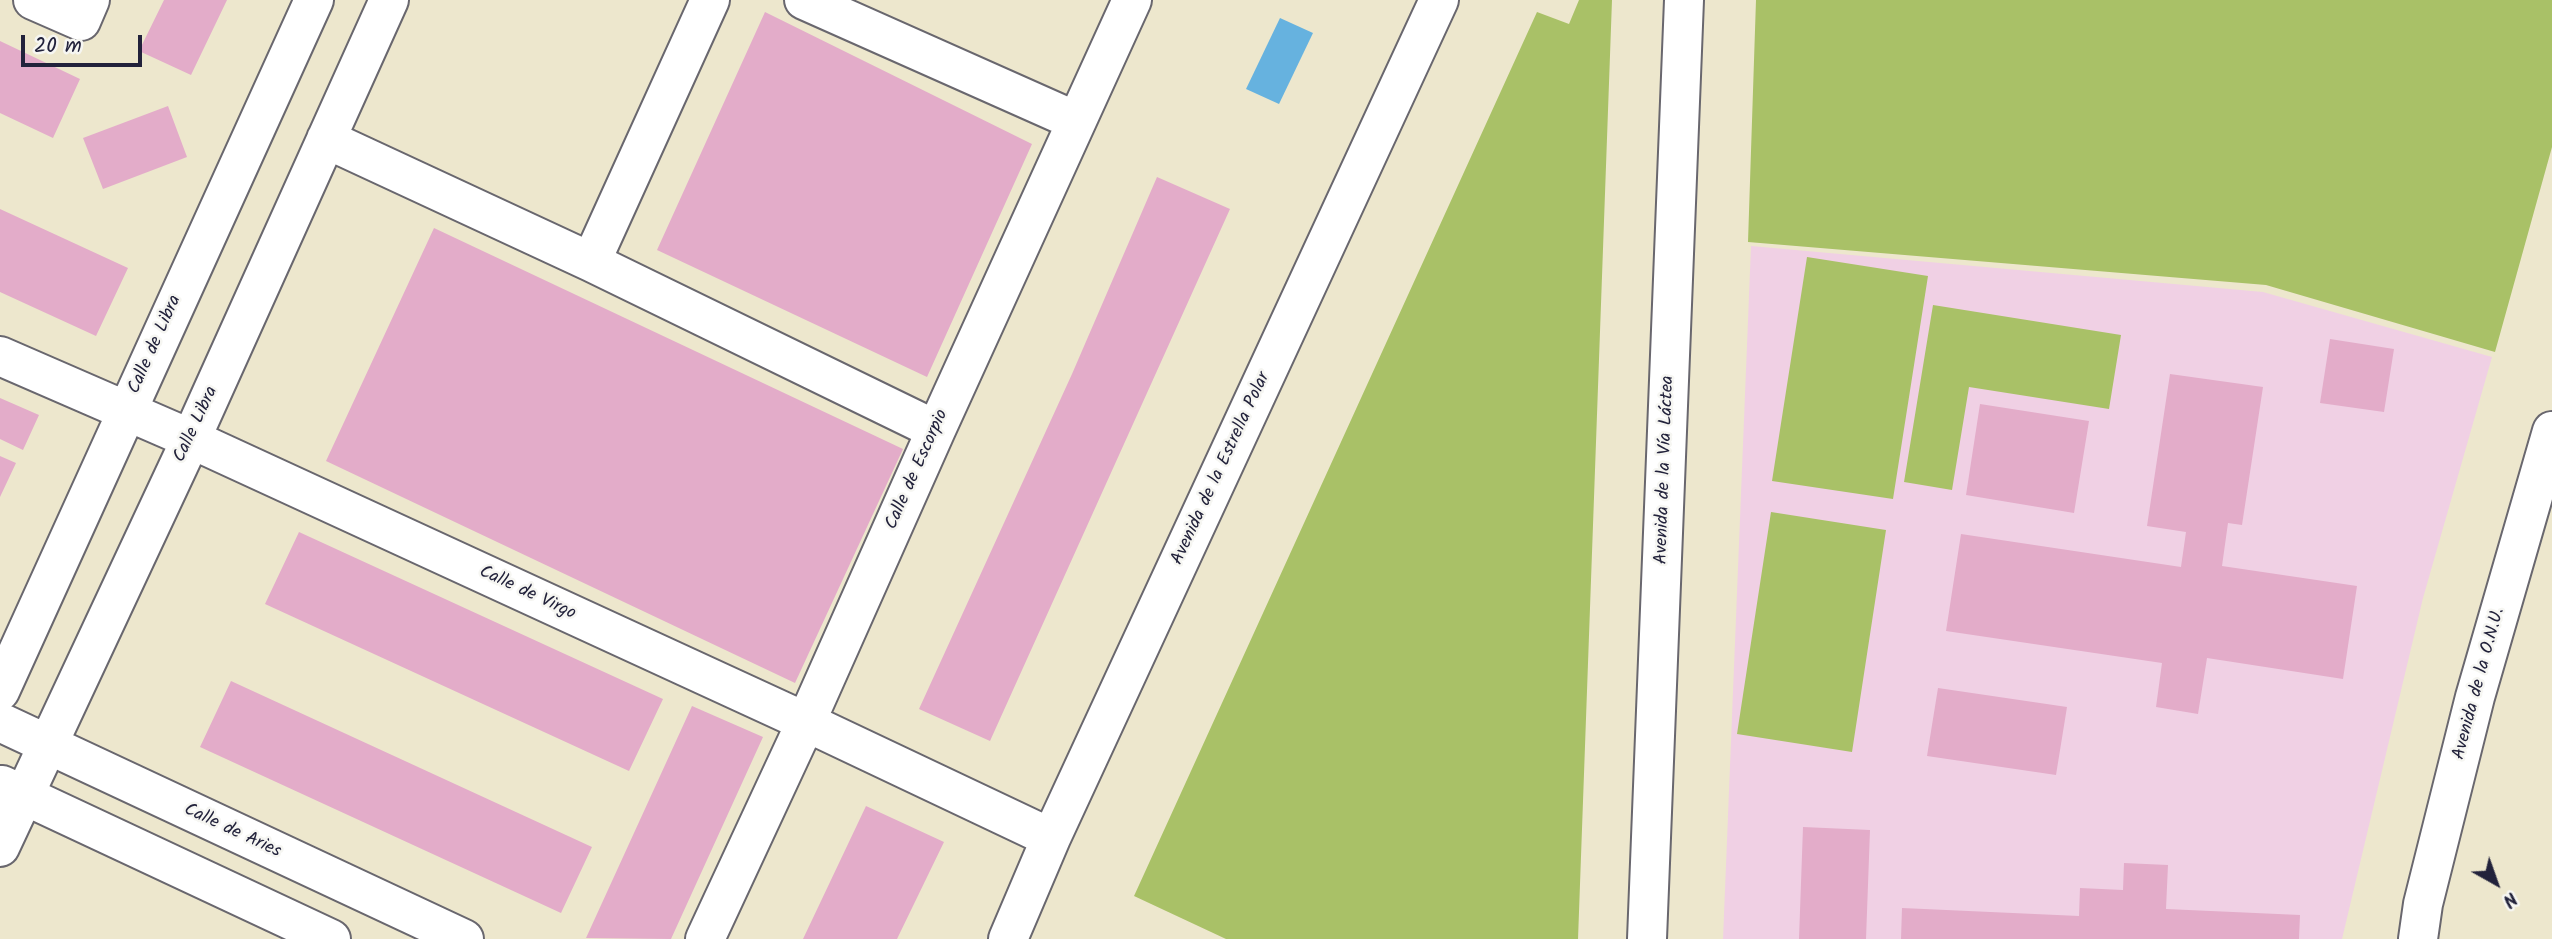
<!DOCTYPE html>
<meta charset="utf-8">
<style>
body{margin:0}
#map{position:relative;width:2552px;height:939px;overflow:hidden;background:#ede7cd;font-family:Kalam,sans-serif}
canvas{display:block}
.north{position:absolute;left:2461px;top:848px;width:70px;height:70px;-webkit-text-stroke:5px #f6f6f2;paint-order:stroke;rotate:140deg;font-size:19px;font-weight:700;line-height:28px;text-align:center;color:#22223b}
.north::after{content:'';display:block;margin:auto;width:24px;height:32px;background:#22223b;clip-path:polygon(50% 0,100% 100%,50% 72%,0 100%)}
.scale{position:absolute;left:21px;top:35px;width:121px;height:32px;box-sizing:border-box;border:4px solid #22223b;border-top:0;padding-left:9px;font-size:21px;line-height:24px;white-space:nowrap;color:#22223b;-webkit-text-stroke:5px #f6f6f2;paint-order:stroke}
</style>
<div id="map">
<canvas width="2552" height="939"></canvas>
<div class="north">N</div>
<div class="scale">20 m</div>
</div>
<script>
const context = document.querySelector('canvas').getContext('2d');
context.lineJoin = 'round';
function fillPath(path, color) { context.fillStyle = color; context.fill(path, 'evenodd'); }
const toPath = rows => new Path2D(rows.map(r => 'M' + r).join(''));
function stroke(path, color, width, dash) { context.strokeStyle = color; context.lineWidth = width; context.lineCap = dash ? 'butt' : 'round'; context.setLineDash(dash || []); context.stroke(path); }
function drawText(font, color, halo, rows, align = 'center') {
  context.font = font + ' Kalam,sans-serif'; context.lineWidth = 5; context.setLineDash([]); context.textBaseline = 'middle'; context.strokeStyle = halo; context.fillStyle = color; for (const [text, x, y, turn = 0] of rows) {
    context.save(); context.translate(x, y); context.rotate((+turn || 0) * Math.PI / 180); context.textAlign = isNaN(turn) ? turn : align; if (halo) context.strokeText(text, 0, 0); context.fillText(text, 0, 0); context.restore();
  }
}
fillPath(toPath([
 [1751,246,2263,292,2492,357,2423,598,2342,939,1723,939]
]), '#f0d0e4');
fillPath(toPath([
 [1579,0,1612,0,1578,939,1226,939,1134,896,1537,12,1569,24],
 [1756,0,2552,0,2552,147,2495,352,2266,285,1748,242],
 [1807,257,1928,276,1893,499,1772,481],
 [1933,305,2121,335,2109,409,1969,387,1952,490,1904,482],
 [1771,512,1886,530,1852,752,1737,734]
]), '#a9c167');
fillPath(toPath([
 [1280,18,1313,33,1279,104,1246,89]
]), '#66b2df');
fillPath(toPath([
 [164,0,227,0,191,75,139,51],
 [765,12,1032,144,927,377,657,250],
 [0,41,80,79,53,138,0,113],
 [168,106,187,157,103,189,83,138],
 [1157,177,1230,209,990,741,919,709,1072,374],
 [0,209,128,268,96,336,0,292],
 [434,228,903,449,795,683,326,461],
 [2330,339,2394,349,2384,412,2320,403],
 [2170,374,2263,387,2242,525,2228,523,2222,566,2357,586,2343,679,2207,658,2198,714,2156,707,2162,663,1946,631,1961,534,2181,567,2186,532,2147,526],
 [0,398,39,415,23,450,0,439],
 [1980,404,2089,421,2074,513,1966,495],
 [0,456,16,463,0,497],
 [299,532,663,699,629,771,265,604],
 [231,681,592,847,561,913,200,747],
 [1938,688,2067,707,2056,775,1927,756],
 [692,706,763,737,671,939,586,938],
 [866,806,944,842,897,939,803,939],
 [1803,827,1870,830,1866,939,1799,939],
 [2124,863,2168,865,2166,909,2300,915,2299,939,1901,939,1902,908,2079,916,2080,888,2123,890]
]), '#e3acc9');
const minor = toPath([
 [33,0,81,21,90,0],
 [804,0,1076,121],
 [326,139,591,262,936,430],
 [591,262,710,0],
 [0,356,191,439,806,722,1051,838],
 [0,691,314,0],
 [0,722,464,939],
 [2,785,331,939],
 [0,847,191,439,389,0],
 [705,939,806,722,936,430,1132,0],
 [1008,939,1051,838,1439,0],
 [1647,939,1684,0],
 [2418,939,2423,904,2475,697,2552,431]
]);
stroke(minor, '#69676e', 42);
stroke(minor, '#fff', 38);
drawText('18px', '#22223b', '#f6f6f2', [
 ["Calle de Libra",156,345,-66],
 ["Calle Libra",197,425,-65],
 ["Avenida de la Estrella Polar",1222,469,-65],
 ["Calle de Escorpio",918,470,-66],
 ["Avenida de la Vía Láctea",1666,470,-88],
 ["Calle de Virgo",527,594,25],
 ["Avenida de la O.N.U.",2480,684,-75],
 ["Calle de Aries",232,832,25]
]);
</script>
